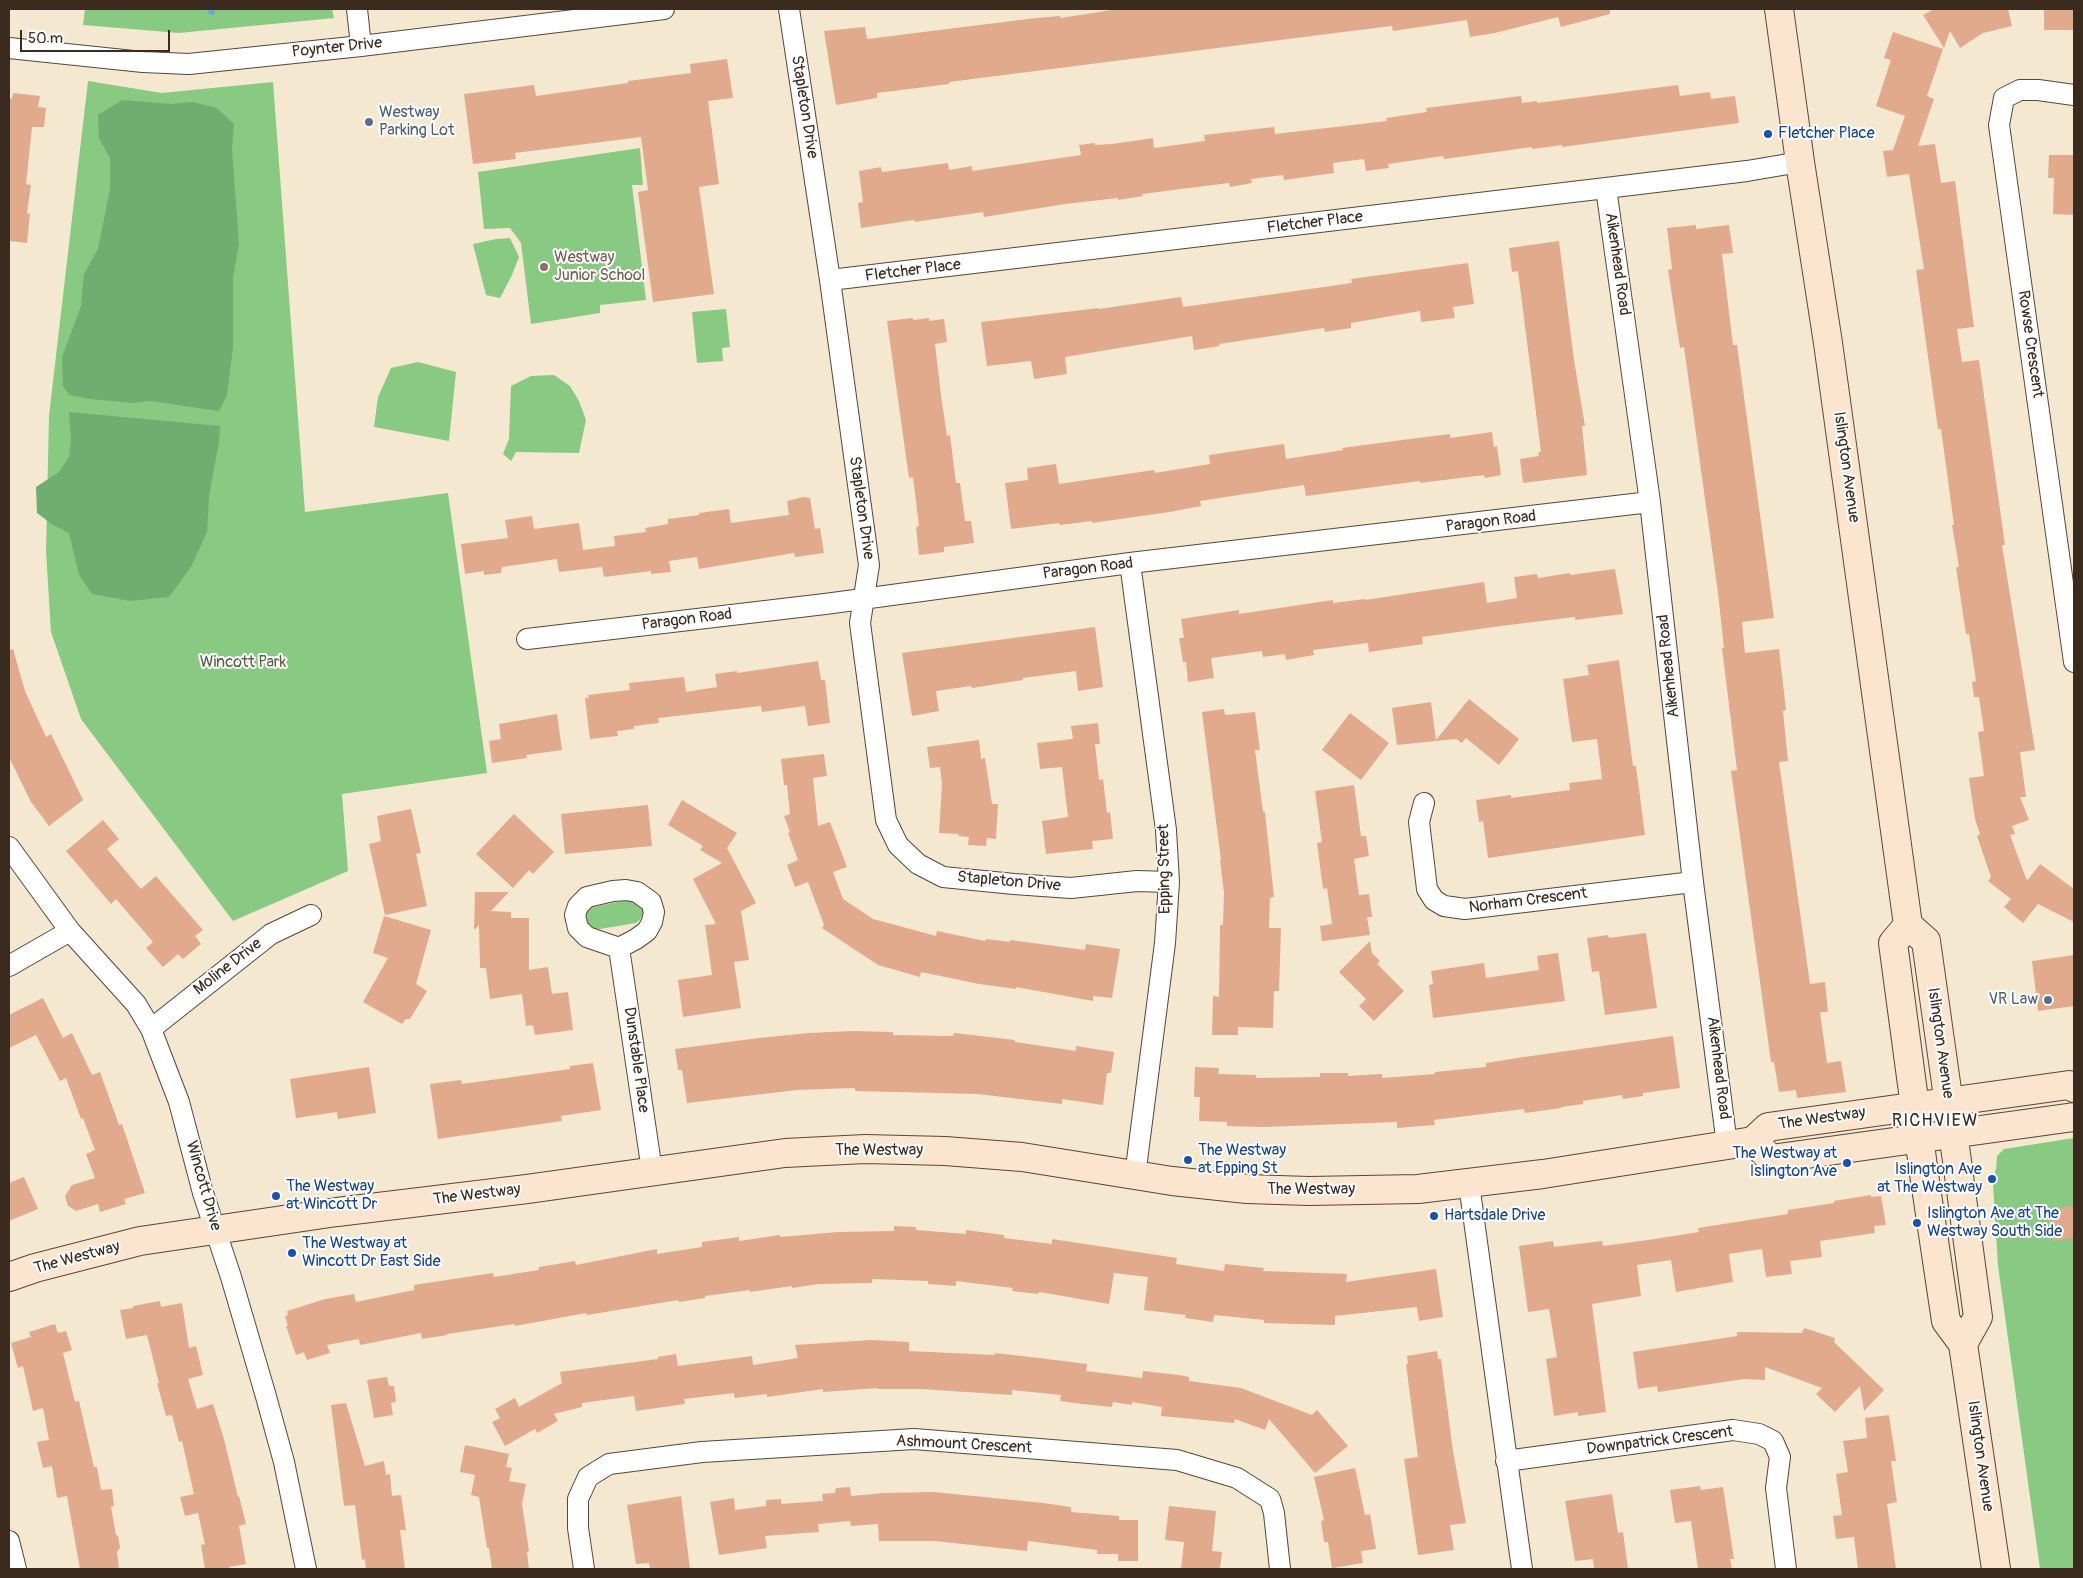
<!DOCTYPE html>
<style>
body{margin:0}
#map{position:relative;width:2083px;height:1578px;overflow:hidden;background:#f5e8d1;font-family:Pangolin,sans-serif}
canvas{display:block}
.frame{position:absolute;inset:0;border:10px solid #3b2a1e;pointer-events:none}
.scale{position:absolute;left:20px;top:30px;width:150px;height:22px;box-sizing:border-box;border:2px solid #3b2a1e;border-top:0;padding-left:6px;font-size:15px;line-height:18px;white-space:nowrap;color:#3b2a1e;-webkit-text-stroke:4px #fff;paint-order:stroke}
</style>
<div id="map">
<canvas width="2083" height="1578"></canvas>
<div class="frame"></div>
<div class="scale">50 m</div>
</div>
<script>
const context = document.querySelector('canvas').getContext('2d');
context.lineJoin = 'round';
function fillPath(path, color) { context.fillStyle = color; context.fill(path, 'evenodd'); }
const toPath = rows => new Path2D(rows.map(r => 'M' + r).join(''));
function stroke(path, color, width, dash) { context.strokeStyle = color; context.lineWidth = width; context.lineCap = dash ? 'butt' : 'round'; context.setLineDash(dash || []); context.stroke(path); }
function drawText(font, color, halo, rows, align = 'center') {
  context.font = font + ' Pangolin,sans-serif'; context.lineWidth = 4; context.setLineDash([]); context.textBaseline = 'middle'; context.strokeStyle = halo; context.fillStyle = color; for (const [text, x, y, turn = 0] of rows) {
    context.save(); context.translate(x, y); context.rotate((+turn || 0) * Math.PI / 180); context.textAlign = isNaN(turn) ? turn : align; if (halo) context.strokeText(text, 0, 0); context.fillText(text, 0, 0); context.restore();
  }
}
fillPath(toPath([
 [85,9,332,9,334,18,179,33,83,25],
 [88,81,162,93,273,82,305,512,448,493,487,773,342,794,348,871,233,921,81,719,51,632,46,551,49,416],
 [640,148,643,185,632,185,646,300,600,305,600,313,531,324,521,243,510,228,484,229,478,172],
 [510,238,519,257,512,275,500,298,486,295,473,244,496,239],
 [726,309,730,347,722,348,723,361,697,363,692,312],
 [418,362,456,372,449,441,374,427,378,397,391,368],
 [554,375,570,386,579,401,586,420,579,453,516,452,511,461,503,454,509,439,511,386,531,376],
 [631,899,642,905,643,913,641,919,636,923,600,929,592,929,587,924,586,912,589,908],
 [2074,1138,2074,1569,2040,1569,1998,1266,1993,1184,1996,1184,1995,1170,1996,1170,1997,1156,2004,1149]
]), '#88ca82');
fillPath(toPath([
 [122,100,172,104,192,102,217,108,234,124,232,149,239,244,233,278,233,347,227,395,219,411,150,401,133,403,90,399,69,395,63,386,62,357,81,306,84,274,98,249,110,189,110,158,99,138,98,115],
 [69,412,220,426,219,442,209,496,207,532,191,567,169,597,130,601,92,594,79,575,69,533,53,525,37,513,36,487,59,472,69,457,71,440]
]), '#6eae70');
stroke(toPath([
 [210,9,212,12]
]), '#64acdb', 6);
fillPath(toPath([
 [1118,9,1610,9,1610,14,1561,27,1558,17,1495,33,1470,37,1467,20,1393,31,1392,26,1351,31,949,82,949,84,877,93,877,98,836,105,824,31,865,27,867,39,1036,18,1060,16,1061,18],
 [1934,9,2008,9,2012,26,1983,33,1960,48,1950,31,1944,48,1923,15],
 [2044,9,2074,9,2074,30,2044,30],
 [1893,32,1943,49,1927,96,1934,99,1918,146,1935,144,1941,183,1955,181,1974,327,1957,329,1962,362,1979,360,2005,545,2002,545,2035,750,2020,752,2026,797,2020,797,2029,820,2012,826,2015,834,2010,835,2027,881,2040,864,2074,889,2074,922,2038,904,2023,923,2004,907,2011,899,1988,881,1991,877,1977,836,1980,834,1975,819,1969,778,1984,776,1978,732,1984,731,1979,697,1974,697,1972,682,1976,681,1969,634,1966,634,1956,567,1959,567,1952,525,1954,525,1941,429,1938,429,1916,270,1924,269,1909,174,1887,177,1883,151,1893,150,1905,116,1876,106,1891,60,1884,58],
 [727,59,733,98,708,101,719,184,699,187,714,294,653,302,638,192,648,190,641,137,515,153,516,159,473,164,464,94,534,85,536,96,628,83,628,81,691,73,690,64],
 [1678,85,1680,96,1710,92,1711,99,1735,96,1739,123,1562,147,1562,145,1532,149,1532,147,1444,159,1443,156,1388,164,1389,168,1366,171,1364,159,1333,163,1334,173,1284,180,1283,175,1251,179,1252,183,1230,187,1229,183,1142,194,1143,196,1118,200,1118,198,1065,204,984,217,983,212,915,222,914,220,861,228,858,203,863,202,859,171,881,167,882,172,948,163,949,170,972,166,972,171,1081,155,1079,145,1095,143,1095,145,1112,144,1153,138,1154,148,1205,141,1204,135,1274,127,1275,134,1387,121,1386,118,1427,112,1426,108,1521,96,1522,103,1537,101,1537,103],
 [13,93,40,96,38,107,46,108,44,127,32,127,26,184,31,185,27,213,30,214,27,243,9,241,9,98,12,99],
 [2049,155,2074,155,2074,215,2053,214,2054,178,2048,178],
 [1696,225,1696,229,1729,225,1733,253,1722,254,1733,345,1737,345,1774,618,1742,622,1745,653,1779,649,1786,710,1783,711,1788,761,1779,762,1810,984,1825,982,1828,1012,1820,1012,1827,1063,1841,1061,1846,1092,1797,1098,1796,1090,1779,1092,1774,1062,1771,1062,1731,771,1737,770,1722,648,1724,648,1718,593,1684,347,1680,348,1668,270,1672,269,1667,228],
 [1559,241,1574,360,1585,426,1582,426,1587,475,1523,483,1520,459,1539,456,1538,452,1541,452,1518,271,1512,272,1509,248],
 [1468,263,1474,304,1453,307,1455,318,1421,322,1420,311,1351,323,1351,328,1325,332,1324,328,1219,344,1220,346,1194,350,1192,336,1065,357,1067,374,1034,379,1031,361,987,366,981,322,1099,308,1099,309,1181,297,1183,307,1352,283,1351,279],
 [913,318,913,320,929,318,929,321,944,319,947,342,935,344,941,395,947,436,950,435,956,483,960,483,965,521,971,521,974,543,944,547,944,552,919,555,916,527,919,526,913,477,909,478,887,321],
 [1492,432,1494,447,1497,446,1501,475,1485,478,1484,475,1420,483,1420,481,1306,496,1304,485,1200,501,1201,506,1170,512,1092,523,1092,521,1060,525,1059,523,1011,529,1005,483,1028,480,1027,468,1056,464,1059,484,1154,470,1155,473,1210,464,1209,455,1284,444,1286,459,1343,450,1342,448,1410,439,1450,434,1450,438],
 [803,497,810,498,815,529,820,528,824,553,795,557,794,553,699,569,697,557,669,561,671,572,651,574,651,571,604,577,602,567,559,572,557,559,502,567,501,573,484,575,484,571,465,574,461,544,508,538,505,520,532,516,534,529,579,523,583,550,615,546,614,536,646,532,645,528,668,524,668,519,699,515,699,513,729,509,731,523,789,515,787,501],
 [1615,569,1623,614,1575,620,1575,617,1501,626,1422,637,1423,644,1369,652,1368,643,1313,650,1314,655,1286,660,1285,654,1263,657,1262,651,1211,658,1214,678,1188,682,1186,662,1183,662,1179,638,1184,638,1181,619,1239,610,1239,614,1333,600,1333,603,1365,599,1365,600,1484,582,1487,603,1517,598,1514,577,1537,574,1538,578,1570,573,1570,575],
 [1095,627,1103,687,1078,691,1076,671,1023,678,1023,680,972,688,971,686,936,691,939,711,912,716,902,653],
 [13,649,25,691,46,737,51,734,83,800,49,826,31,802,9,757,9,650],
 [1619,660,1633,766,1636,766,1645,835,1488,858,1483,821,1479,822,1476,800,1511,795,1511,798,1570,790,1569,783,1602,779,1597,739,1572,742,1563,679,1589,675,1587,665],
 [818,661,821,680,825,680,830,723,808,726,805,706,762,712,761,706,658,718,659,723,634,726,634,729,617,731,618,736,590,739,585,698,589,698,588,695,630,690,629,683,684,677,686,692,717,687,715,674,737,671,737,673],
 [1469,699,1519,739,1499,765,1466,738,1462,743,1456,739,1397,745,1392,708,1431,702,1436,740],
 [1224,709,1225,715,1255,712,1260,750,1255,750,1263,812,1265,812,1274,897,1270,898,1269,928,1281,928,1279,991,1274,991,1273,1028,1238,1027,1238,1035,1212,1035,1213,996,1219,997,1220,925,1223,925,1224,893,1220,860,1221,860,1202,712],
 [1350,713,1389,743,1361,780,1322,750],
 [557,714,562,750,526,755,527,758,492,763,489,741,501,739,499,724],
 [1098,723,1100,744,1095,744,1099,780,1103,779,1107,813,1110,812,1113,839,1092,841,1093,849,1046,854,1042,821,1068,817,1062,767,1040,769,1037,743,1073,739,1071,726],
 [979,740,981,759,985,758,992,804,998,804,996,839,987,838,986,846,968,845,969,837,958,836,959,834,939,833,942,784,940,767,930,768,927,747],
 [824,754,827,776,813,778,818,826,830,822,847,867,833,872,843,899,873,919,936,936,937,931,985,941,986,939,1010,942,1010,940,1085,950,1086,944,1120,949,1112,998,1093,996,1093,1001,1016,987,1016,989,979,984,921,972,920,977,878,965,822,928,824,925,808,882,795,887,787,865,798,860,788,833,790,832,784,816,790,814,787,785,784,785,781,759],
 [1354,785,1361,836,1366,836,1369,856,1354,859,1359,895,1369,894,1372,917,1367,917,1370,935,1322,941,1320,926,1332,924,1327,888,1323,889,1317,843,1322,842,1315,791],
 [682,800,737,833,727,848,756,903,741,911,749,960,734,962,741,1008,683,1017,678,980,712,975,705,925,716,924,693,879,722,863,700,850,703,846,668,825],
 [648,805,652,846,565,854,561,814],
 [411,809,421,853,416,854,427,906,385,915,369,844,381,841,377,816],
 [514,814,554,852,533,874,529,870,513,888,476,854],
 [103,820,119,839,107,849,141,889,156,876,203,930,195,936,201,944,183,959,178,954,163,967,146,948,153,942,116,899,111,904,66,851],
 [475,892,509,892,491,911,511,912,511,918,529,918,529,970,548,967,552,994,568,992,573,1030,535,1035,533,1025,526,1026,522,994,490,999,486,968,480,968,479,925,474,930],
 [384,916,431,930,416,984,427,991,410,1019,406,1019,402,1024,363,1002,388,958,373,953],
 [1646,933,1657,1008,1605,1015,1599,971,1592,972,1587,938,1608,935,1609,938],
 [1370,941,1372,953,1380,961,1377,964,1404,991,1374,1021,1359,1006,1366,999,1339,972],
 [1558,953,1565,1001,1433,1018,1429,985,1433,984,1431,971,1484,963,1486,978,1539,970,1537,956],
 [2074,955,2074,1006,2038,1011,2032,961],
 [43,998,63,1038,72,1033,92,1075,100,1072,119,1125,122,1124,145,1193,124,1199,126,1204,100,1212,98,1204,76,1211,68,1206,65,1196,72,1185,95,1178,86,1154,95,1150,83,1118,81,1119,66,1078,60,1081,36,1035,9,1048,9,1015],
 [851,1031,893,1032,893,1035,953,1036,954,1033,1015,1040,1015,1042,1076,1051,1076,1046,1114,1052,1111,1073,1107,1073,1103,1105,1062,1099,1062,1104,978,1094,855,1091,855,1088,797,1090,687,1103,682,1070,678,1070,675,1049,759,1038,809,1033],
 [1673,1036,1680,1088,1643,1093,1643,1096,1623,1099,1622,1095,1583,1101,1583,1104,1561,1107,1561,1108,1525,1113,1524,1109,1434,1120,1435,1125,1397,1128,1397,1122,1264,1127,1227,1126,1227,1122,1199,1121,1200,1097,1194,1097,1195,1067,1219,1068,1218,1074,1256,1075,1256,1078,1320,1077,1320,1073,1348,1073,1348,1076,1382,1074,1382,1078,1435,1074,1435,1072,1486,1067,1486,1063,1517,1058],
 [593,1063,601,1110,561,1116,562,1121,438,1139,430,1084,461,1080,462,1084,570,1069,570,1066],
 [369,1067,376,1113,338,1119,337,1112,296,1118,290,1079],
 [24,1177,38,1209,9,1221,9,1183],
 [1871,1195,1871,1197,1881,1196,1886,1225,1874,1226,1875,1233,1820,1241,1822,1257,1790,1261,1792,1274,1766,1277,1762,1249,1729,1254,1733,1282,1676,1292,1671,1260,1637,1265,1641,1296,1592,1304,1606,1412,1578,1416,1578,1412,1554,1416,1546,1359,1557,1357,1549,1309,1528,1312,1519,1246,1553,1241,1554,1247,1602,1241,1603,1246,1648,1240,1699,1232,1698,1228,1788,1214,1788,1210,1834,1203,1834,1201],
 [2074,1206,2074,1238,2053,1241,2048,1210],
 [894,1226,916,1227,916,1230,966,1234,966,1230,1004,1235,1004,1238,1052,1244,1052,1239,1177,1258,1176,1264,1224,1271,1225,1264,1264,1268,1263,1271,1347,1274,1346,1282,1436,1269,1443,1317,1419,1321,1417,1307,1335,1316,1335,1325,1264,1323,1264,1320,1214,1315,1213,1322,1185,1318,1186,1315,1144,1310,1148,1277,1114,1273,1109,1304,1039,1292,1038,1294,1012,1291,1013,1288,956,1281,956,1286,928,1284,928,1281,872,1279,872,1283,819,1284,792,1288,792,1286,750,1292,750,1290,705,1296,705,1298,679,1302,678,1300,587,1315,586,1313,515,1326,515,1324,447,1334,447,1335,422,1339,421,1333,360,1345,359,1339,327,1345,330,1353,307,1360,304,1352,296,1355,286,1326,288,1326,285,1316,288,1315,287,1311,325,1299,354,1294,356,1302,414,1290,414,1285,493,1273,494,1277,539,1270,539,1267,575,1261,576,1265,657,1249,657,1254,702,1247,702,1242,739,1237,739,1241,780,1235,780,1237,838,1232,894,1231],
 [160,1301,161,1307,182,1303,189,1348,196,1346,203,1375,188,1379,197,1409,213,1404,224,1439,238,1497,239,1496,246,1524,239,1526,246,1564,229,1567,230,1569,205,1569,201,1545,205,1544,198,1513,185,1516,180,1497,194,1494,182,1441,179,1442,172,1415,166,1416,157,1383,159,1383,147,1335,126,1339,120,1310,133,1308,133,1306],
 [55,1324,58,1333,66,1331,72,1350,63,1353,75,1402,79,1401,94,1467,97,1467,101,1490,112,1489,114,1506,111,1507,116,1535,118,1536,120,1548,117,1552,119,1569,80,1569,67,1496,57,1498,52,1466,43,1468,37,1442,49,1440,43,1408,33,1411,23,1366,18,1368,11,1343,31,1337,29,1332],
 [1804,1328,1835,1338,1834,1342,1884,1390,1864,1411,1860,1386,1835,1412,1816,1394,1822,1388,1765,1367,1765,1380,1744,1379,1658,1392,1657,1386,1638,1389,1633,1352,1737,1336,1737,1332,1802,1333],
 [871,1340,909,1342,909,1351,995,1355,995,1353,1039,1358,1087,1364,1086,1371,1142,1378,1143,1371,1179,1375,1189,1377,1189,1381,1241,1388,1312,1415,1317,1410,1348,1446,1315,1473,1269,1419,1265,1430,1235,1419,1234,1423,1161,1416,1162,1407,1132,1402,1132,1405,1113,1402,1112,1407,1082,1404,1060,1401,1061,1395,1012,1390,1012,1395,920,1389,878,1389,878,1388,823,1392,823,1389,767,1397,767,1394,735,1398,734,1393,684,1399,685,1404,636,1411,634,1396,582,1403,582,1407,554,1414,558,1421,537,1433,535,1429,505,1446,492,1422,500,1418,495,1409,515,1398,519,1407,562,1383,560,1372,658,1359,658,1357,676,1354,678,1366,752,1356,753,1365,798,1358,795,1345],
 [1437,1351,1438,1359,1441,1359,1453,1451,1466,1523,1450,1525,1454,1550,1418,1555,1404,1459,1418,1457,1406,1364,1408,1364,1407,1356],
 [387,1377,389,1386,394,1386,396,1402,391,1403,393,1415,374,1418,367,1380],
 [346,1403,365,1466,384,1461,386,1475,390,1474,392,1496,401,1495,406,1530,400,1530,405,1569,366,1569,365,1559,362,1560,355,1505,344,1506,331,1405],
 [1889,1415,1896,1461,1891,1461,1897,1502,1887,1504,1896,1569,1858,1569,1854,1537,1836,1539,1833,1516,1842,1515,1836,1474,1848,1472,1843,1441,1867,1438,1865,1418],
 [465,1445,509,1454,506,1467,512,1468,509,1481,526,1484,522,1504,529,1551,527,1552,529,1569,492,1569,489,1548,487,1548,479,1497,471,1495,475,1475,460,1472],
 [1355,1468,1365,1515,1370,1514,1376,1549,1361,1551,1363,1563,1332,1568,1328,1542,1324,1542,1321,1521,1324,1520,1314,1477],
 [1700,1486,1701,1490,1723,1487,1734,1559,1730,1559,1732,1569,1698,1569,1691,1521,1675,1523,1670,1490],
 [850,1487,851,1496,884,1493,934,1492,1043,1503,1071,1507,1071,1512,1119,1516,1119,1520,1138,1520,1138,1561,1118,1561,1118,1554,1097,1554,1097,1550,1028,1541,1027,1551,935,1541,879,1541,878,1524,851,1526,850,1521,818,1524,819,1532,765,1536,767,1548,719,1555,710,1502,734,1498,735,1510,766,1506,766,1500,781,1499,781,1504,823,1501,822,1494,835,1493,836,1488],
 [1612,1494,1618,1533,1623,1532,1628,1569,1594,1569,1593,1559,1575,1561,1565,1501],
 [681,1496,690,1569,650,1569,649,1563,636,1564,627,1505],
 [1169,1506,1216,1511,1212,1551,1222,1552,1220,1569,1181,1569,1184,1542,1165,1540]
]), '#e1aa8c');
const street = toPath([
 [357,9,361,46],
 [789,9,830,280,869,565,860,623,886,820,898,845,918,864,943,877,1014,884,1071,888,1137,881,1169,882],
 [9,48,143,62,189,64,361,46,664,9],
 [2074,95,2038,90,2020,90,2004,98,1999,125,2074,662],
 [1606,188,1650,502,1693,882,1727,1145],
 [830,280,1606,188,1747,171,1800,162],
 [1130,563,1166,830,1169,882,1165,943,1135,1176],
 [527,639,825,604,1130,563,1650,502],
 [1424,803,1419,822,1427,889,1434,900,1444,906,1465,909,1693,882],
 [9,847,70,931,136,1004,151,1029,179,1102,203,1193,231,1277,265,1393,284,1462,306,1569],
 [619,948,587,937,578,928,575,915,578,906,587,897,613,891,626,890,637,892,651,902,654,912,652,922,647,931,636,939,619,948,652,1171],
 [9,966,70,931],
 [151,1029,271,934,311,915],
 [1469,1184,1522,1569],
 [1506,1461,1733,1430,1759,1434,1773,1441,1780,1457,1776,1488,1786,1569],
 [9,1541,16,1569],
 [584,1569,578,1528,578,1499,588,1477,609,1464,702,1452,914,1439,1177,1460,1237,1478,1270,1499,1274,1513,1280,1569]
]);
const secondary = toPath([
 [1779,9,1800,162,1828,343,1908,925,1926,941,1957,1161,1978,1317,1963,1344],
 [1908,925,1893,943,1924,1174,1946,1321,1963,1344,1996,1569],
 [1753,1141,1771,1159,2074,1117],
 [9,1277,35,1268,140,1241,337,1212,527,1189,785,1153,865,1149,945,1151,1022,1157,1172,1181,1247,1189,1309,1191,1418,1189,1543,1174,1753,1141,1768,1127,2069,1085,2074,1088]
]);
stroke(street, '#574639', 22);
stroke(secondary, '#574639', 30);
stroke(street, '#fff', 20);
stroke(secondary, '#fce5cf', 28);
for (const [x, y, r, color] of [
 [369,122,5,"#5c6f8a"],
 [1768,134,5,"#1a4fb4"],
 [544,267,5,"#8d6e63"],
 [2048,1000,5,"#5c6f8a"],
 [1188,1160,5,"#1a4fb4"],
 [1847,1163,5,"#1a4fb4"],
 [1992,1179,5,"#1a4fb4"],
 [276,1196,5,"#1a4fb4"],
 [1434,1216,5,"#1a4fb4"],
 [1917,1223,5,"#1a4fb4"],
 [292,1253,5,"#1a4fb4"]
]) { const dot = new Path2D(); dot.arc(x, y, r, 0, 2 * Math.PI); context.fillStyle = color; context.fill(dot); stroke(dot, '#fff', 2); }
drawText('16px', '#3b2a1e', '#fff', [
 ["Poynter Drive",337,48,-6],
 ["Stapleton Drive",804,107,81],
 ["Fletcher Place",1315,223,-7],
 ["Aikenhead Road",1617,264,82],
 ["Fletcher Place",913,271,-7],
 ["Rowse Crescent",2030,344,82],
 ["Islington Avenue",1846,467,82],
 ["Stapleton Drive",861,508,82],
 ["Paragon Road",1491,522,-7],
 ["Paragon Road",1088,569,-7],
 ["Paragon Road",687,620,-7],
 ["Aikenhead Road",1669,666,-96],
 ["Epping Street",1165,869,-91],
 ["Stapleton Drive",1009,882,5],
 ["Norham Crescent",1528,901,-7],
 ["Moline Drive",228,967,-38],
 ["Islington Avenue",1940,1043,82],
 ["Dunstable Place",636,1060,82],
 ["Aikenhead Road",1718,1068,83],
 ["The Westway",1822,1119,-8],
 ["The Westway",879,1151],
 ["Wincott Drive",203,1186,74],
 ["The Westway",1311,1190],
 ["The Westway",477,1195,-7],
 ["The Westway",77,1258,-15],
 ["Downpatrick Crescent",1660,1441,-7],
 ["Ashmount Crescent",964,1445,3],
 ["Islington Avenue",1980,1456,82]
]);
drawText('16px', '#4e5e75', '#fff', [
 ["Westway",379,113],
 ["Parking Lot",379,131],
 ["VR Law",2038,1000,"right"]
], 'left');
drawText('16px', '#164399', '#fff', [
 ["Fletcher Place",1778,134],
 ["The Westway",1198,1151],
 ["at Epping St",1198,1169],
 ["The Westway at",1837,1154,"right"],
 ["Islington Ave",1837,1172,"right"],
 ["Islington Ave",1982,1170,"right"],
 ["at The Westway",1982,1188,"right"],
 ["The Westway",286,1187],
 ["at Wincott Dr",286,1205],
 ["Islington Ave at The",1927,1214],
 ["Westway South Side",1927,1232],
 ["Hartsdale Drive",1444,1216],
 ["The Westway at",302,1244],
 ["Wincott Dr East Side",302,1262]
], 'left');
drawText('16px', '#785e54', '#fff', [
 ["Westway",554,258],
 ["Junior School",554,276]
], 'left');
drawText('16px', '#566241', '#fff', [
 ["Wincott Park",243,663]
]);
context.letterSpacing = '1px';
drawText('18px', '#3b2a1e', '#fff', [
 ["RICHVIEW",1935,1121]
]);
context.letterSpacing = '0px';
</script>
